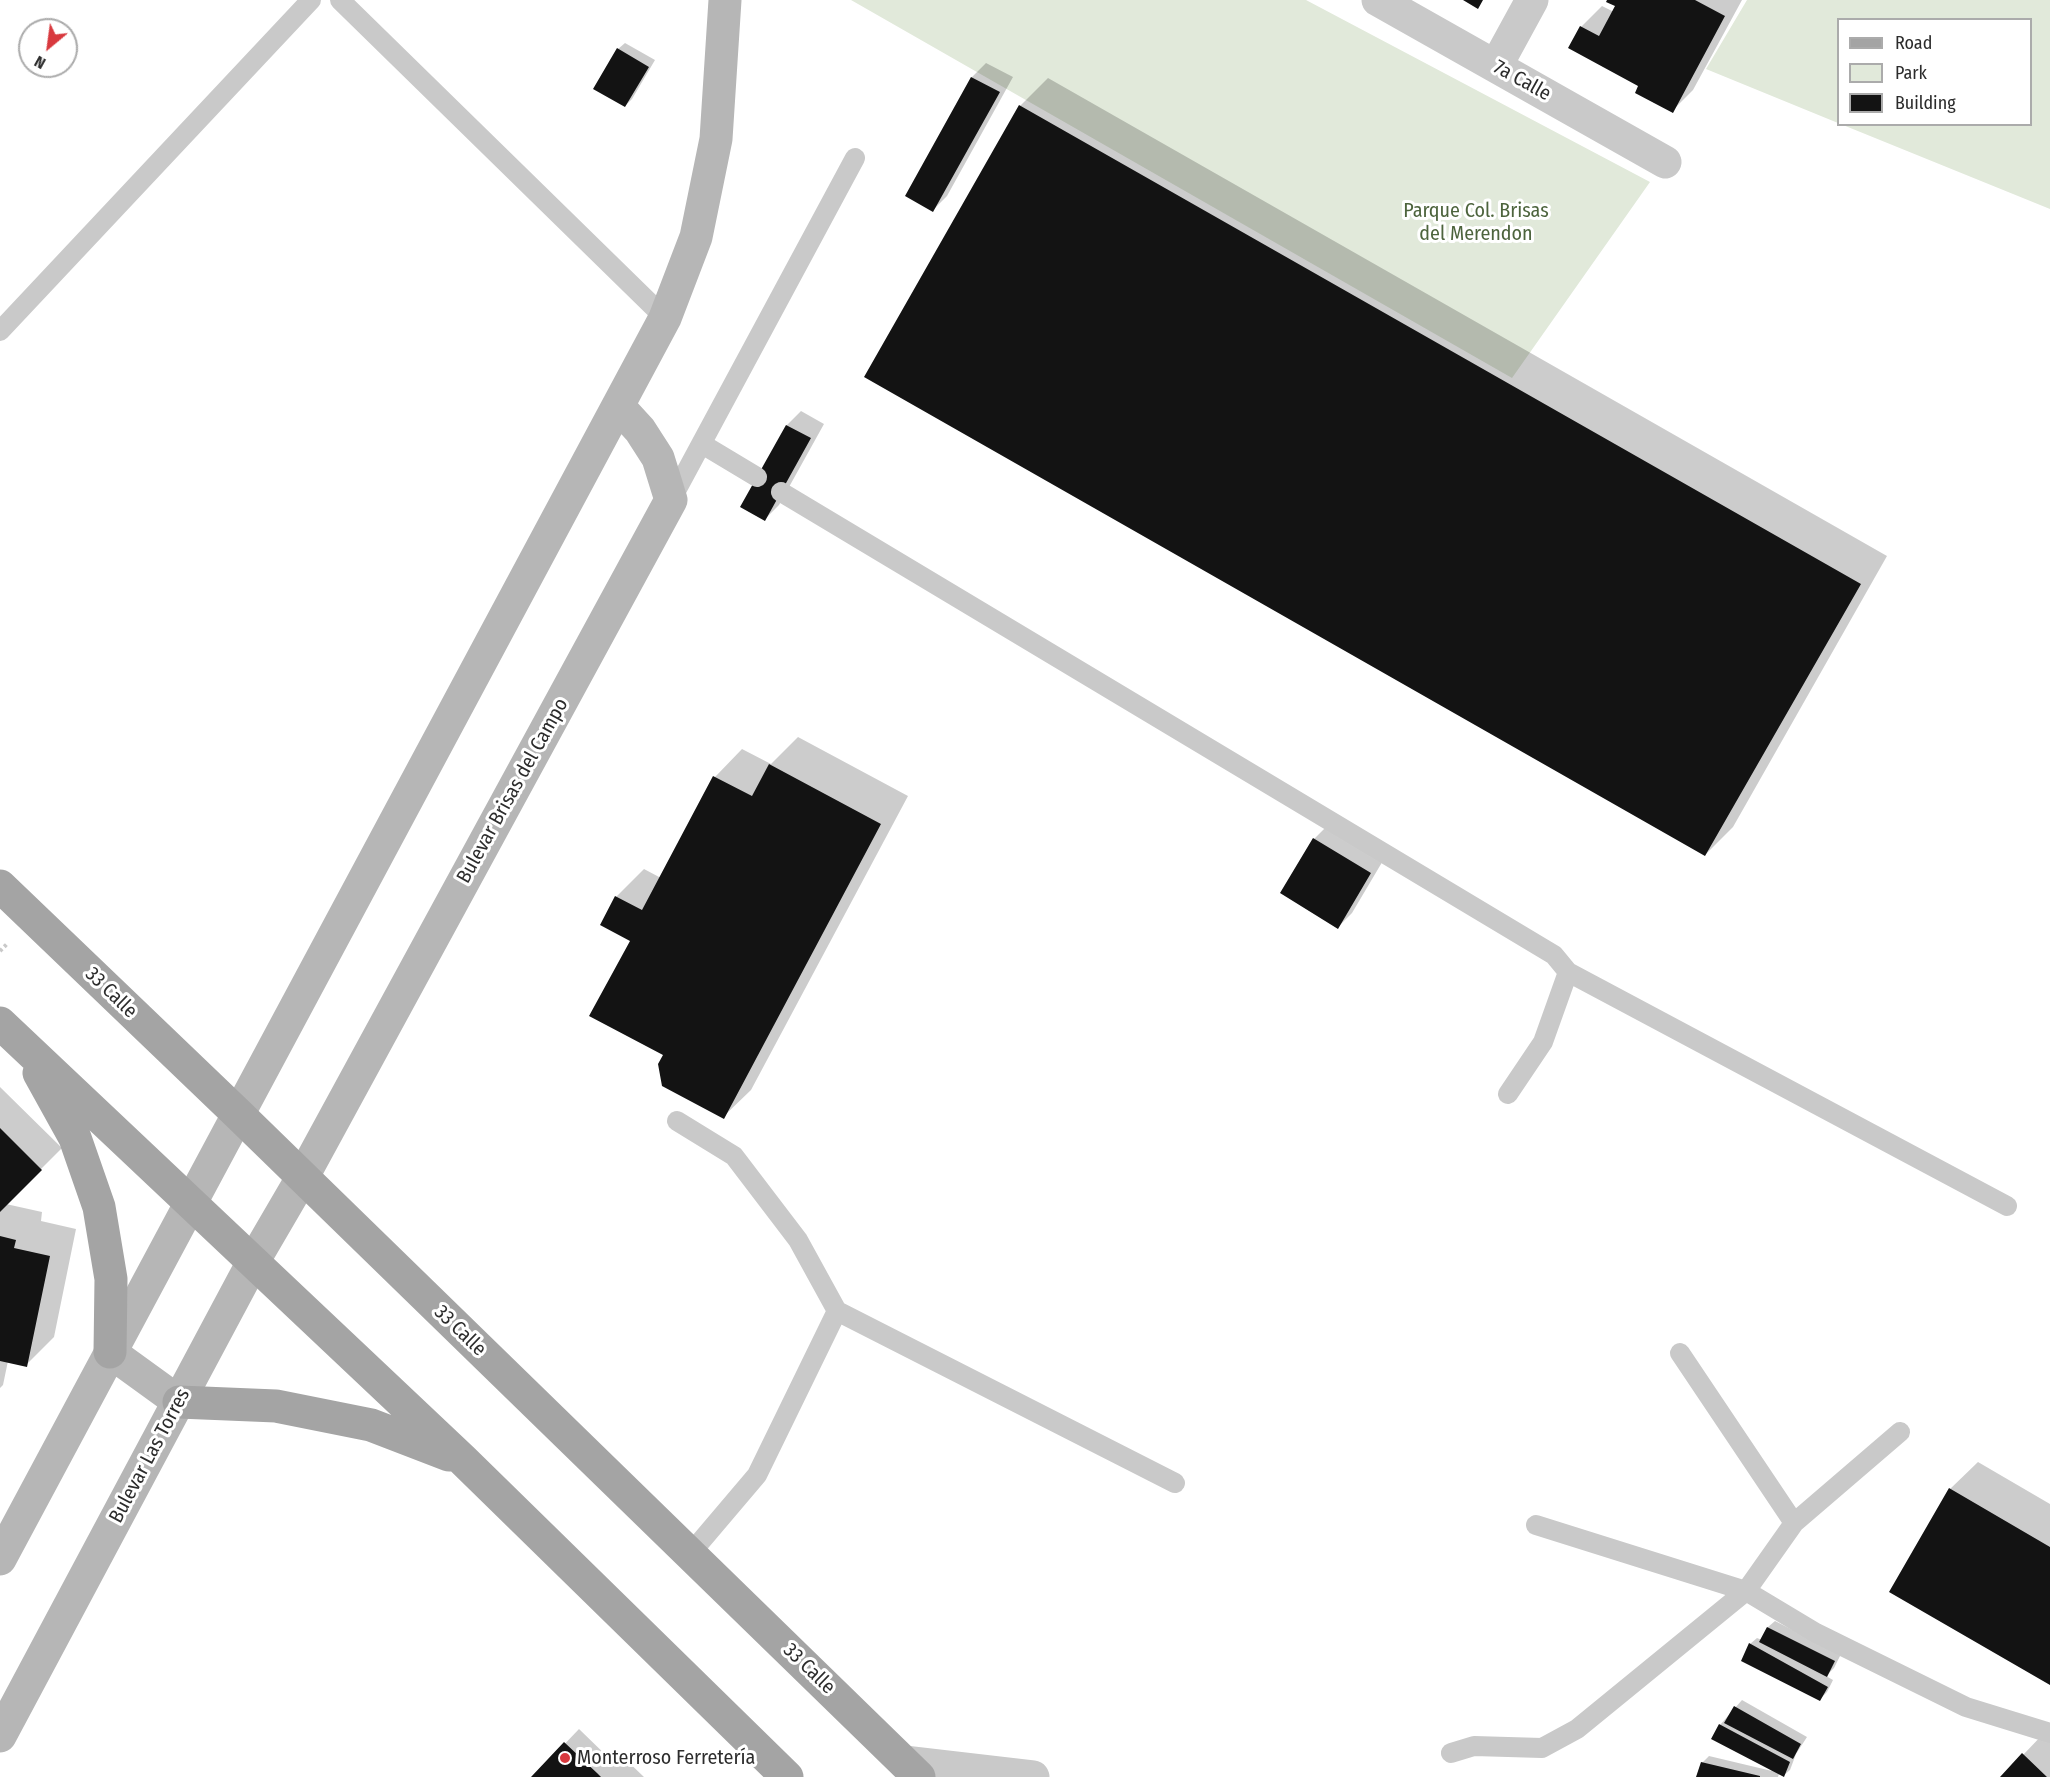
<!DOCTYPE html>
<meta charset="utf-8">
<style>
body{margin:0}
#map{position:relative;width:2050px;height:1777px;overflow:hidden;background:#fff;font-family:"Fira Sans Condensed",sans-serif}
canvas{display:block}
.legend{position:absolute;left:1837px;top:18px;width:195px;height:108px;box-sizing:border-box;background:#fff;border:2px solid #ababab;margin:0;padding:8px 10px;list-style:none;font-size:18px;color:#2c2c2c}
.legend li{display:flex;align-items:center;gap:12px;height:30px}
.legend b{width:30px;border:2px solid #ababab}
.north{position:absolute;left:18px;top:18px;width:60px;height:60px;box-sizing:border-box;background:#fff;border:2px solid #ababab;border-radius:50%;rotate:209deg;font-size:16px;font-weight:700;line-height:24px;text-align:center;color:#2c2c2c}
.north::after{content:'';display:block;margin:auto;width:21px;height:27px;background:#d8393e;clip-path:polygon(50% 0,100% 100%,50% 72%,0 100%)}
</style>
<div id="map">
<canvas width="2050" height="1777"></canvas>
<ul class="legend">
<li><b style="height:8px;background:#a4a4a4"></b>Road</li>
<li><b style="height:16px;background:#e1e9da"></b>Park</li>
<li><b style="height:16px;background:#131313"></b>Building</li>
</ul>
<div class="north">N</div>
</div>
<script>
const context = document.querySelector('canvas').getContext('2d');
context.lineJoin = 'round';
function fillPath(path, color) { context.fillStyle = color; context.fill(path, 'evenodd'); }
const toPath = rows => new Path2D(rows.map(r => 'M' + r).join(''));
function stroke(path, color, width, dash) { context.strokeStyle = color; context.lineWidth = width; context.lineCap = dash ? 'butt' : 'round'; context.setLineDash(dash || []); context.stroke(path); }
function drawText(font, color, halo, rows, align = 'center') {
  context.font = font + ' "Fira Sans Condensed",sans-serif'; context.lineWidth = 6; context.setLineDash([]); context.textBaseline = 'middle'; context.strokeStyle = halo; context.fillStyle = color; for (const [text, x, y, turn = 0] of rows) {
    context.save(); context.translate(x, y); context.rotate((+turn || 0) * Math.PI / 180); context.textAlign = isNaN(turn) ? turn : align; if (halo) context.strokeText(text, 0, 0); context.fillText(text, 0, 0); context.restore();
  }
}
fillPath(toPath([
 [851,0,1306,0,1650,182,1512,378],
 [1747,0,2050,0,2050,209,1843,125,2030,124,2030,20,1838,20,1838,123,1706,69]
]), '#e1e9da');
fillPath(toPath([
 [1609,0,1742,0,1693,90,1672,111,1640,85,1581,27,1602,6,1614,12,1617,5],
 [625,43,655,60,632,99,625,106,618,49],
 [986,63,1013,77,947,196,933,210,907,196,972,77],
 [1048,78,1887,556,1733,827,1705,855,866,376,1020,106],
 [801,411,824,424,779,505,765,519,742,506,787,425],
 [798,737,908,796,751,1090,723,1117,665,1055,632,940,616,897,644,869,661,878,715,777,742,749,771,764],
 [1328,825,1384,859,1352,913,1338,927,1314,839],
 [0,1087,62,1148,6,1204,42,1212,41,1221,76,1229,54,1337,26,1365,8,1361,3,1385,0,1388],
 [1978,1462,2050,1504,2050,1683,1950,1489],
 [1775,1621,1841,1654,1834,1668,1826,1676,1833,1680,1827,1692,1820,1699,1750,1644,1757,1638,1762,1640,1768,1627],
 [1742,1700,1807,1737,1796,1754,1790,1770,1783,1776,1779,1774,1778,1777,1703,1777,1702,1763,1709,1756,1772,1771,1720,1725],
 [579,1729,611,1760,619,1753,644,1777,533,1777],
 [2044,1733,2050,1739,2050,1777,2002,1777]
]), '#0003');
fillPath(toPath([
 [1463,0,1483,0,1478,9],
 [1607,0,1695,0,1725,16,1673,113,1635,93,1638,86,1568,48,1580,26,1599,36,1615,6,1606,2],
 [617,48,649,67,625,107,593,89],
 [971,77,1000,92,933,212,905,196],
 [1019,105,1861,584,1705,856,864,377],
 [786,425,811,438,765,521,740,507],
 [769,764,881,824,724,1119,662,1086,658,1064,663,1055,589,1016,630,941,600,925,615,896,642,910,713,776,752,796],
 [1313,838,1371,873,1338,929,1280,893],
 [0,1128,42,1170,0,1212],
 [0,1236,16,1240,14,1248,50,1256,27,1367,0,1361],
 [1949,1488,2050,1547,2050,1685,1889,1592],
 [1767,1627,1835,1661,1827,1677,1759,1642],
 [1749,1643,1828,1687,1820,1701,1741,1661],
 [1734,1706,1801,1744,1793,1759,1724,1723],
 [1719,1724,1790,1762,1784,1777,1711,1739],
 [564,1742,597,1773,601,1777,531,1777],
 [2022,1753,2047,1777,2000,1777],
 [1701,1762,1760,1776,1760,1777,1696,1777]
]), '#131313');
stroke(toPath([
 [0,951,8,943]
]), '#c9c9c9', 4, [3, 3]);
stroke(toPath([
 [340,0,665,318],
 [0,331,311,0],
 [702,444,757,477],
 [781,492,1554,955,1568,972,1543,1042,1508,1094],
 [671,500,855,158],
 [1568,972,2007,1206],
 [677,1121,734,1156,798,1240,837,1311],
 [1794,1523,1900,1432],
 [1536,1525,1746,1591,1794,1523,1680,1353],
 [690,1554,757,1475,837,1311,1175,1483],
 [1451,1753,1474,1746,1542,1748,1577,1729,1746,1591,1816,1633,1966,1707,2050,1733]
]), '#c9c9c9', 20);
stroke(toPath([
 [1378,0,1665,162],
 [1496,66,1532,0],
 [904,1762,1033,1777]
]), '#c9c9c9', 33);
stroke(toPath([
 [110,1352,179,1402],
 [0,1559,665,318,696,237,716,139,725,0],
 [0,1736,253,1262,302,1178,671,500,658,458,640,430,618,406]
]), '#b6b6b6', 33);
stroke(toPath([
 [0,886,238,1114,919,1777],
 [0,1023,463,1460,787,1777],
 [39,1073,75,1138,99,1207,111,1279,110,1352],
 [179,1402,276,1406,371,1425,449,1455]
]), '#a4a4a4', 33);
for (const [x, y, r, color] of [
 [565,1758,6,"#d8393e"]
]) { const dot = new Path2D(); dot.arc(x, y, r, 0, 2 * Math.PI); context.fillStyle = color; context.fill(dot); stroke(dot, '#fff', 2); }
drawText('20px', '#2c2c2c', '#fff', [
 ["7a Calle",1522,81,29],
 ["Bulevar Brisas del Campo",513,791,-61],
 ["33 Calle",111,993,44],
 ["33 Calle",460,1331,44],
 ["Bulevar Las Torres",150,1456,-62],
 ["33 Calle",809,1669,44]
]);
drawText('20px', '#4d643d', '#fff', [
 ["Parque Col. Brisas",1476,211],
 ["del Merendon",1476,234]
]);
drawText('20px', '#2c2c2c', '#fff', [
 ["Monterroso Ferretería",577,1758]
], 'left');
</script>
